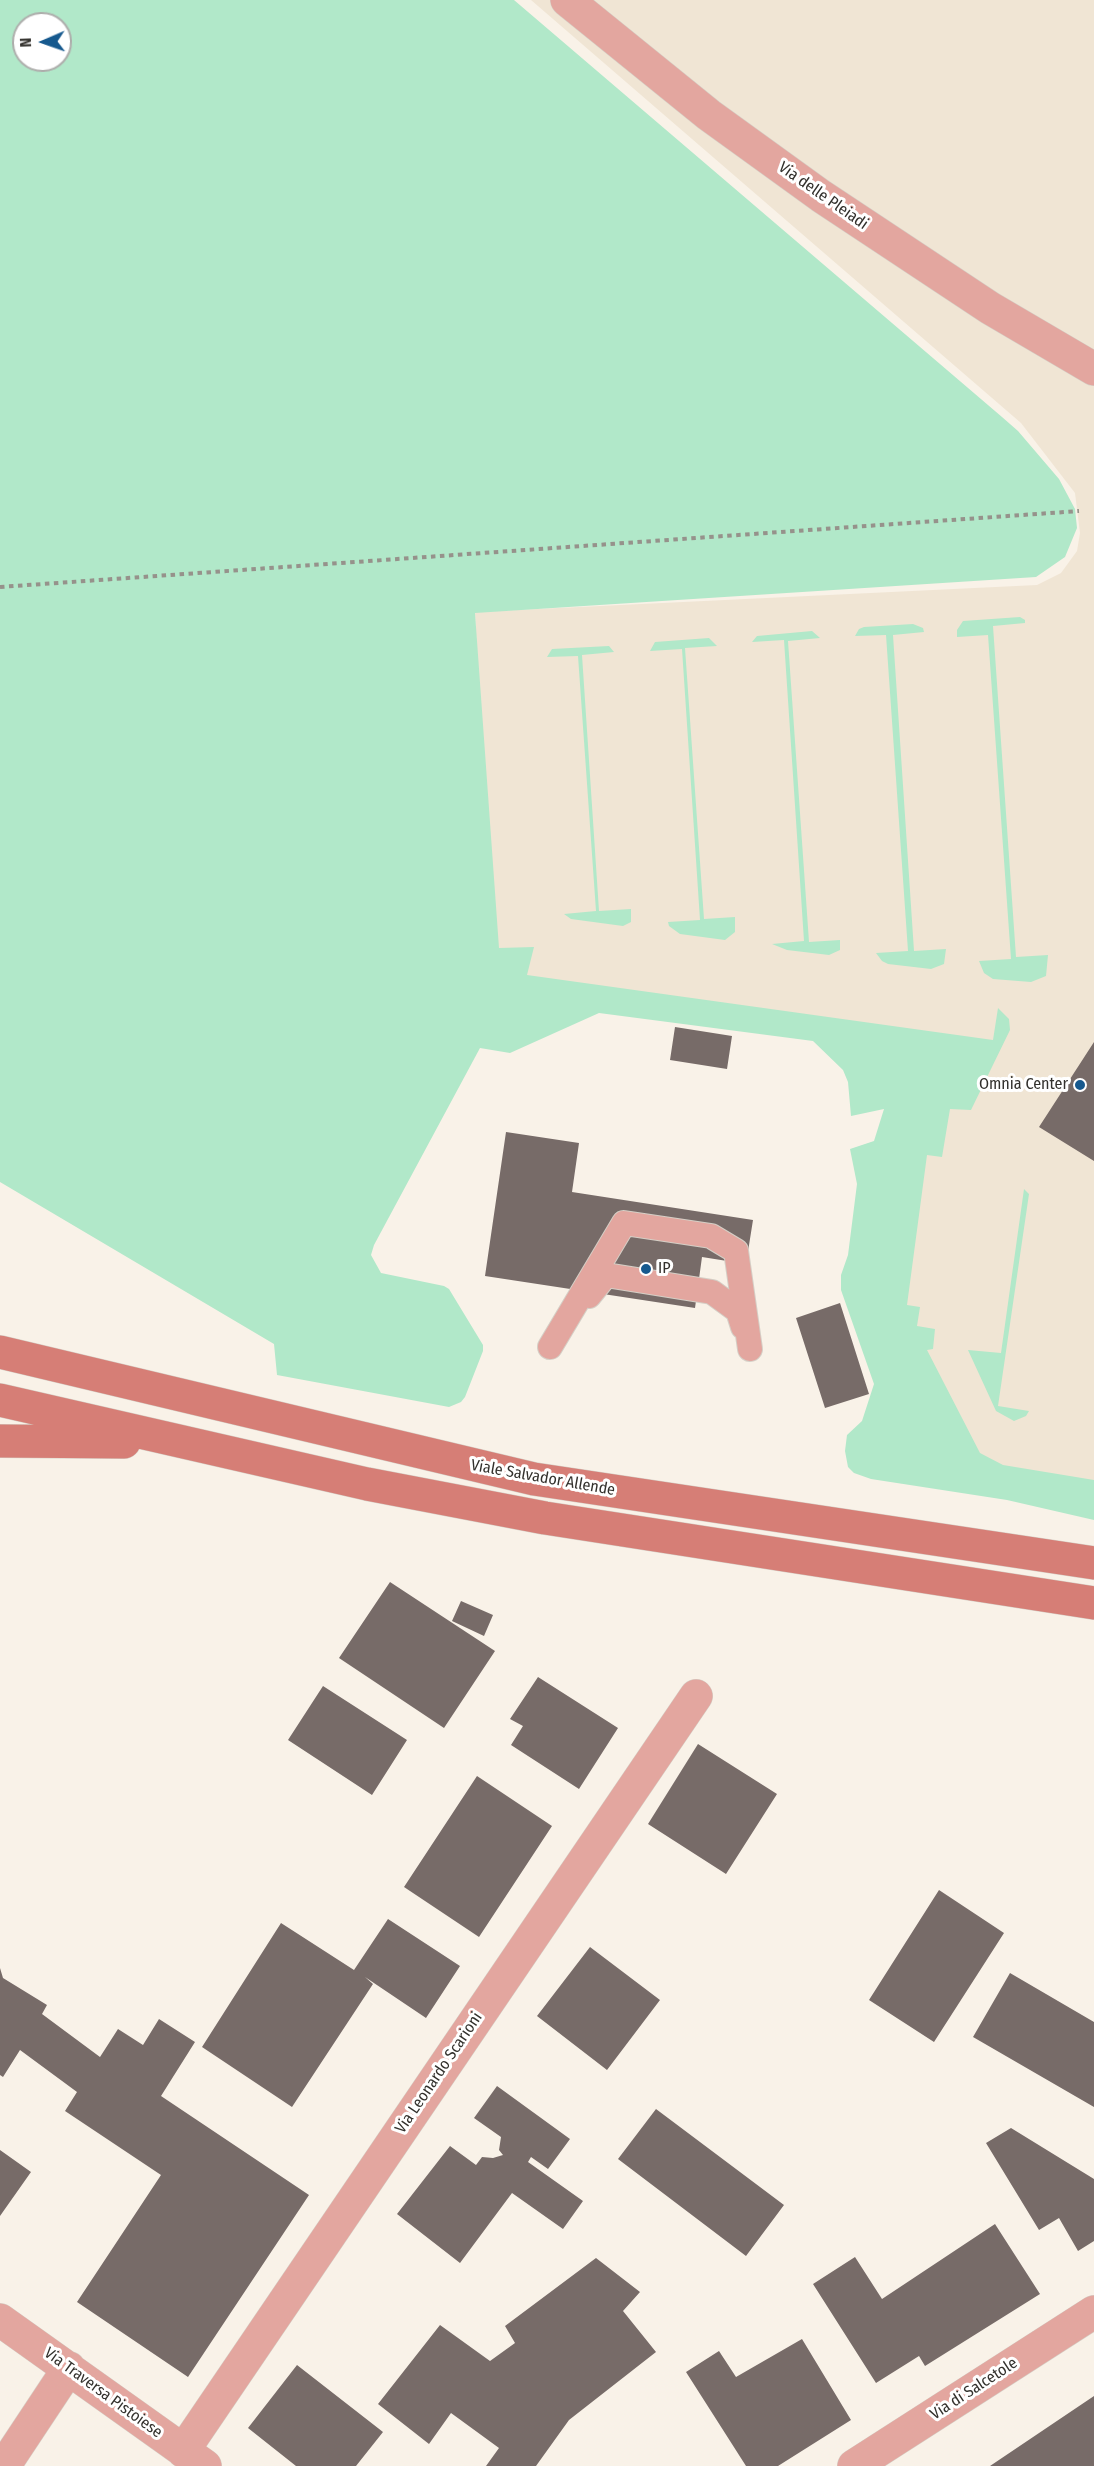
<!DOCTYPE html>
<style>
body{margin:0}
#map{position:relative;width:1094px;height:2466px;overflow:hidden;background:#f9f2e8;font-family:"Fira Sans Condensed",sans-serif}
canvas{display:block}
.north{position:absolute;left:12px;top:12px;width:60px;height:60px;box-sizing:border-box;background:#fff;border:2px solid #adadab;border-radius:50%;rotate:268deg;font-size:16px;font-weight:700;line-height:24px;text-align:center;color:#33312d}
.north::after{content:'';display:block;margin:auto;width:21px;height:27px;background:#16598e;clip-path:polygon(50% 0,100% 100%,50% 72%,0 100%)}
</style>
<div id="map">
<canvas width="1094" height="2466"></canvas>
<div class="north">N</div>
</div>
<script>
const context = document.querySelector('canvas').getContext('2d');
context.lineJoin = 'round';
function fillPath(path, color) { context.fillStyle = color; context.fill(path, 'evenodd'); }
const toPath = rows => new Path2D(rows.map(r => 'M' + r).join(''));
function stroke(path, color, width, dash) { context.strokeStyle = color; context.lineWidth = width; context.lineCap = dash ? 'butt' : 'round'; context.setLineDash(dash || []); context.stroke(path); }
function drawText(font, color, halo, rows, align = 'center') {
  context.font = font + ' "Fira Sans Condensed",sans-serif'; context.lineWidth = 6; context.setLineDash([]); context.textBaseline = 'middle'; context.strokeStyle = halo; context.fillStyle = color; for (const [text, x, y, turn = 0] of rows) {
    context.save(); context.translate(x, y); context.rotate((+turn || 0) * Math.PI / 180); context.textAlign = isNaN(turn) ? turn : align; if (halo) context.strokeText(text, 0, 0); context.fillText(text, 0, 0); context.restore();
  }
}
fillPath(toPath([
 [531,0,1094,0,1094,1489,988,1470,851,1275,964,1071,480,971,490,951,475,612,1037,585,1061,573,1077,551,1080,533,1075,493,1021,423]
]), '#f0e5d4');
fillPath(toPath([
 [0,0,514,0,1002,417,1018,431,1059,479,1075,509,1077,528,1065,557,1036,577,475,613,499,948,534,947,527,975,993,1040,998,1008,1009,1019,1010,1030,971,1110,950,1109,942,1157,927,1155,907,1305,920,1307,917,1326,935,1329,933,1349,927,1350,980,1453,1003,1465,1094,1480,1094,1520,1007,1500,871,1479,854,1473,848,1467,845,1451,847,1435,862,1421,874,1384,841,1290,841,1275,848,1255,857,1184,850,1149,874,1141,884,1109,851,1116,848,1082,843,1070,813,1041,599,1013,510,1053,480,1048,374,1245,371,1255,381,1273,444,1286,449,1289,483,1345,483,1351,465,1397,461,1402,449,1407,277,1375,274,1344,0,1182],
 [24,24,60,24,60,60,24,60],
 [1020,617,1025,620,1025,623,993,626,1016,957,1048,955,1046,976,1031,982,993,979,984,973,979,961,1011,959,988,635,957,637,957,630,963,621],
 [913,624,923,628,924,632,893,635,914,951,946,949,944,964,931,969,888,964,882,961,876,953,908,951,886,635,855,636,859,629,864,627],
 [812,631,820,638,788,641,809,942,840,940,840,950,829,955,787,950,772,944,804,941,784,640,752,642,757,636],
 [709,638,717,646,685,648,704,919,735,917,735,932,725,940,680,934,669,926,668,922,700,920,682,649,650,651,655,642],
 [609,646,614,652,582,655,599,911,631,909,631,922,623,926,571,919,564,914,596,911,578,656,547,657,552,649],
 [1024,1189,1029,1194,998,1406,1029,1411,1026,1416,1014,1421,996,1411,968,1350,1001,1353]
]), '#b1e8c9');
fillPath(toPath([
 [675,1027,732,1036,727,1069,670,1060],
 [1094,1042,1094,1161,1039,1127],
 [506,1132,579,1143,572,1192,753,1220,746,1264,702,1257,695,1308,485,1276],
 [840,1303,869,1394,825,1408,796,1318],
 [390,1582,495,1651,444,1728,339,1658],
 [461,1601,493,1615,484,1636,452,1621],
 [538,1677,618,1728,579,1789,511,1745,523,1726,510,1719],
 [323,1686,407,1740,372,1795,288,1740],
 [698,1744,777,1794,726,1874,648,1824],
 [477,1776,552,1826,479,1937,404,1887],
 [939,1890,1004,1933,934,2042,869,2000],
 [388,1919,460,1966,426,2018,365,1977,373,1984,292,2107,202,2047,281,1923,354,1970],
 [590,1947,660,2000,607,2070,537,2016],
 [0,1968,3,1978,47,2005,42,2014,100,2057,118,2029,143,2045,159,2019,195,2042,161,2096,309,2195,188,2377,77,2302,161,2175,65,2111,77,2092,20,2050,3,2077,0,2075],
 [1010,1973,1094,2022,1094,2107,973,2037],
 [497,2086,570,2139,548,2169,531,2157,528,2162,583,2201,563,2229,512,2193,460,2263,397,2214,450,2146,476,2165,482,2157,493,2158,503,2155,499,2150,501,2137,474,2118],
 [656,2109,784,2205,746,2256,618,2159],
 [1011,2128,1094,2179,1094,2241,1078,2251,1059,2218,1039,2230,986,2143],
 [0,2150,31,2172,0,2216],
 [995,2224,1040,2294,925,2366,919,2356,876,2383,813,2284,855,2257,882,2299],
 [596,2258,640,2292,623,2311,656,2352,569,2420,536,2466,486,2466,499,2448,451,2413,429,2444,378,2404,440,2325,490,2361,515,2343,505,2326],
 [802,2339,851,2420,778,2466,746,2466,686,2372,719,2351,736,2377],
 [297,2365,383,2432,356,2466,296,2466,248,2428],
 [1094,2396,1094,2466,990,2466]
]), '#776b68');
const service = toPath([
 [589,1296,606,1275,712,1292,738,1311,743,1327],
 [550,1347,624,1223,711,1236,736,1251,750,1349]
]);
const minor = toPath([
 [567,0,709,115,821,196,990,308,1094,369],
 [0,2320,205,2466],
 [183,2451,696,1696],
 [4,2466,69,2368],
 [854,2466,1094,2312]
]);
const secondary = toPath([
 [0,1352,534,1479,1094,1563],
 [0,1400,367,1484,545,1518,1094,1603],
 [0,1441,124,1442]
]);
stroke(service, '#d5cfc6', 26);
stroke(minor, '#d5cfc6', 34);
stroke(secondary, '#d5cfc6', 34);
stroke(toPath([
 [0,587,1079,511]
]), '#96928b', 4, [4.5, 4.5]);
stroke(service, '#e3a69f', 24);
stroke(minor, '#e3a69f', 33);
stroke(secondary, '#d67e76', 33);
for (const [x, y, r, color] of [
 [1080,1085,6,"#16598e"],
 [646,1269,6,"#16598e"]
]) { const dot = new Path2D(); dot.arc(x, y, r, 0, 2 * Math.PI); context.fillStyle = color; context.fill(dot); stroke(dot, '#fff', 2); }
drawText('16px', '#33312d', '#fff', [
 ["Via delle Pleiadi",823,196,35],
 ["Viale Salvador Allende",543,1478,10],
 ["Via Leonardo Scarioni",439,2073,-56],
 ["Via di Salcetole",974,2389,-33],
 ["Via Traversa Pistoiese",103,2393,36]
]);
drawText('16px', '#33312d', '#fff', [
 ["Omnia Center",1068,1085],
 ["IP",658,1269,"left"]
], 'right');
</script>
